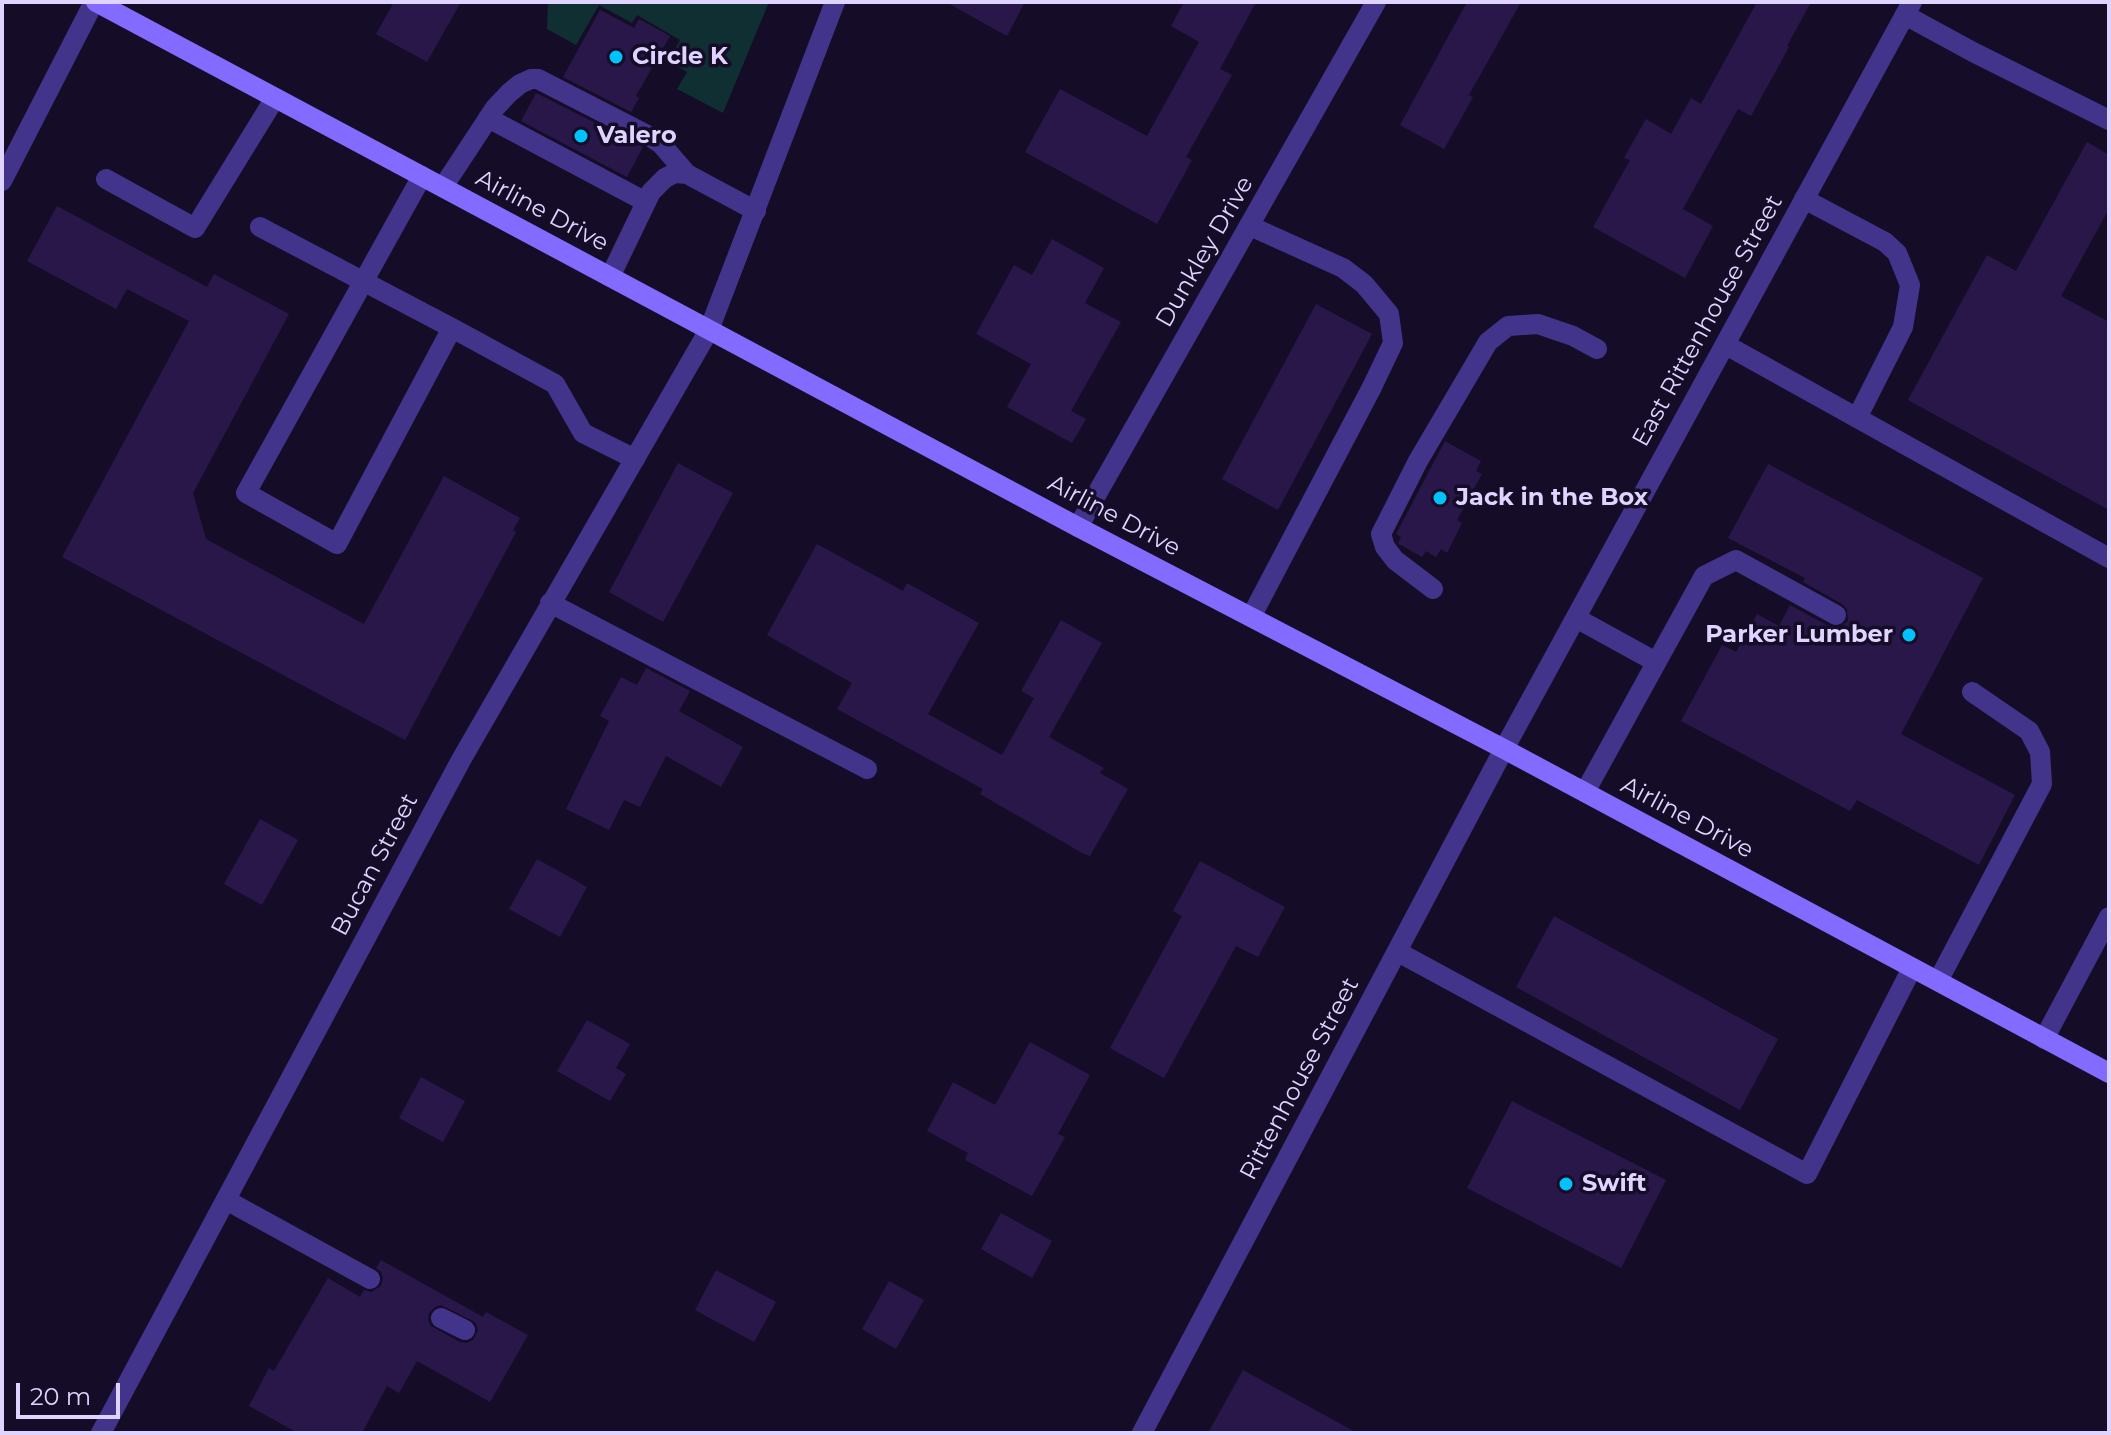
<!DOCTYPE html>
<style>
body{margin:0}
#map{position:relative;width:2111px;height:1435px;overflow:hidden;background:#150d28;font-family:Montserrat,sans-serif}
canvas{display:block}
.frame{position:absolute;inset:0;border:4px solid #dfd4ff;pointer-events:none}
.scale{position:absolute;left:16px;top:1383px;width:104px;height:36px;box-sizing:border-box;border:4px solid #dfd4ff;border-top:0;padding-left:10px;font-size:24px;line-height:28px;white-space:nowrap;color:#dfd4ff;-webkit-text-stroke:6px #150d28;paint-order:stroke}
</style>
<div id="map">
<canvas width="2111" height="1435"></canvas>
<div class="frame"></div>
<div class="scale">20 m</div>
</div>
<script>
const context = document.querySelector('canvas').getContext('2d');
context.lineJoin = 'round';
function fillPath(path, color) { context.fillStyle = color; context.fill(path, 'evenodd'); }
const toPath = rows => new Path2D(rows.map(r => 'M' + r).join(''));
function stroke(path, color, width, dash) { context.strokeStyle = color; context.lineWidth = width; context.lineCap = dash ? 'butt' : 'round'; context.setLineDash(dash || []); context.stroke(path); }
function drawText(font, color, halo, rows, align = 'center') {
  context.font = font + ' Montserrat,sans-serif'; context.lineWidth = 7; context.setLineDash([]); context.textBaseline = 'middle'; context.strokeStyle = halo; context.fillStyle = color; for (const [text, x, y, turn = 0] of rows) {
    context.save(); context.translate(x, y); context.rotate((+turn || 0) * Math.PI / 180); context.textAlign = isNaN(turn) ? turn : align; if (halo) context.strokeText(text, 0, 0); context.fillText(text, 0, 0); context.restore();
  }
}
fillPath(toPath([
 [548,2,769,2,723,113,677,89,687,72,668,61,680,40,637,15,632,23,599,5,576,45,547,29]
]), '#0f2f32');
fillPath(toPath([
 [394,2,461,2,427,62,376,34],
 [946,2,1025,2,1007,36],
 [1184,2,1256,2,1220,69,1232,75,1186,157,1192,160,1157,224,1025,152,1060,89,1147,136,1199,42,1171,26],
 [1467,2,1521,2,1469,95,1473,97,1444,149,1400,125],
 [1757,2,1811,2,1787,46,1789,47,1751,116,1738,109,1683,209,1713,226,1685,278,1593,227,1630,160,1624,158,1646,119,1671,134,1691,98,1701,104],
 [600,10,634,28,639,19,670,36,636,96,639,98,631,112,563,77],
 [536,93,643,147,627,177,521,121],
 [2087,142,2109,155,2109,209,2061,296,2109,322,2109,510,1908,400,1987,255,2016,271],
 [57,206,207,287,214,274,289,314,193,493,206,539,364,624,444,476,520,518,513,530,516,532,405,740,62,557,189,321,127,289,116,309,27,261],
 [1052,239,1104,268,1085,303,1121,322,1071,411,1086,419,1072,443,1007,407,1031,364,976,334,1014,265,1032,275],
 [1316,304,1372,334,1278,510,1222,479],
 [1445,441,1481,461,1476,471,1482,474,1457,520,1462,523,1447,553,1441,549,1436,557,1426,551,1422,557,1399,544,1398,543,1401,537,1396,534],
 [678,463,733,493,663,622,609,592],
 [1768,464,1983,578,1901,734,2015,795,1979,865,1857,800,1850,811,1681,721,1722,645,1736,652,1757,614,1779,626,1790,605,1830,627,1842,626,1848,621,1847,609,1842,604,1803,582,1805,578,1728,538],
 [817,544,903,591,907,583,979,623,928,714,1002,755,1034,698,1021,691,1061,620,1102,643,1049,737,1104,768,1100,773,1128,789,1090,856,1084,854,980,794,983,789,837,709,852,683,767,635],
 [646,668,690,691,679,711,743,747,721,787,666,756,640,807,624,800,609,830,566,809,609,721,600,716,621,677,637,685],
 [260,819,298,840,262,905,224,884],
 [537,859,587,887,560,937,509,909],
 [1200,861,1285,907,1258,957,1236,946,1164,1078,1110,1048,1182,916,1173,911],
 [1554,916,1778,1039,1740,1110,1516,987],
 [587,1020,630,1044,616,1068,626,1074,610,1101,557,1071],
 [1030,1042,1090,1075,1058,1134,1065,1137,1032,1196,965,1160,968,1153,927,1131,953,1082,995,1105],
 [421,1077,465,1101,443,1142,399,1118],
 [1512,1101,1666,1180,1621,1268,1467,1188],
 [1001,1213,1052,1241,1032,1278,981,1249],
 [381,1260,483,1317,486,1312,528,1335,490,1402,417,1361,399,1393,387,1386,362,1433,298,1433,249,1406,269,1368,274,1371,328,1278,360,1297,364,1290,371,1292,381,1286,383,1278,381,1272,376,1268],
 [441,1305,475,1322,478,1330,473,1340,467,1343,460,1342,431,1326,428,1320,429,1313,435,1307],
 [716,1270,776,1302,754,1342,695,1310],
 [889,1281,924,1300,896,1349,862,1329],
 [1243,1370,1357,1433,1208,1433]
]), '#29174a');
stroke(toPath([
 [1905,15,1973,52,2109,120],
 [488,118,646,202],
 [422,176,246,493,337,544,452,328,555,384,583,433,635,459],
 [106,179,195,228,275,98],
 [443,187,495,108,509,93,520,84,531,79,538,79,649,136,661,144,687,174,756,211],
 [1804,199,1885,242,1897,253,1910,285,1903,327,1857,418],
 [1250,226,1343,268,1364,284,1389,314,1393,343,1372,387,1251,617],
 [260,227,452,328],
 [610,277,651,192,665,178,675,173,687,174],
 [1726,345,2109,558],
 [1433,589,1395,560,1385,547,1381,534,1418,461,1488,342,1508,326,1538,324,1573,336,1597,349],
 [550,603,867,769],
 [1576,618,1656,662],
 [1585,792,1704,576,1736,560,1836,615],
 [1398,952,1807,1174,1912,968],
 [1938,981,2042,784,2040,752,2029,731,1972,692],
 [2044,1039,2109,917],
 [226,1200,370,1279],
 [441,1318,465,1330]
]), '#43348b', 20);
stroke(toPath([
 [2,181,94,2],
 [1078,527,1376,2],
 [101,1433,461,760,709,330,835,2]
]), '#43348b', 20);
stroke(toPath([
 [1142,1433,1504,749,1912,2]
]), '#43348b', 20);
stroke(toPath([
 [96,2,1078,527,1504,749,2109,1073]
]), '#836bff', 20);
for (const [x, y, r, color] of [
 [616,57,8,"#00c2ff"],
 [581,136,8,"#00c2ff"],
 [1440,498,8,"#00c2ff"],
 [1909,635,8,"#00c2ff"],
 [1566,1184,8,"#00c2ff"]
]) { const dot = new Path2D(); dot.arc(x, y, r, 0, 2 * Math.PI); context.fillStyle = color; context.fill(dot); stroke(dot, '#150d28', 3); }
drawText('bold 24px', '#dfd4ff', '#150d28', [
 ["Circle K",632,57],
 ["Valero",597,136],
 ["Jack in the Box",1456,498],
 ["Parker Lumber",1893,635,"right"],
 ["Swift",1582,1184]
], 'left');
drawText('24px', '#dfd4ff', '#150d28', [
 ["Airline Drive",542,211,28],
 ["Dunkley Drive",1205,252,-60],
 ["East Rittenhouse Street",1708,321,-61],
 ["Airline Drive",1114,516,28],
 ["Airline Drive",1687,818,28],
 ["Bucan Street",375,865,-62],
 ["Rittenhouse Street",1300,1079,-62]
]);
</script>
